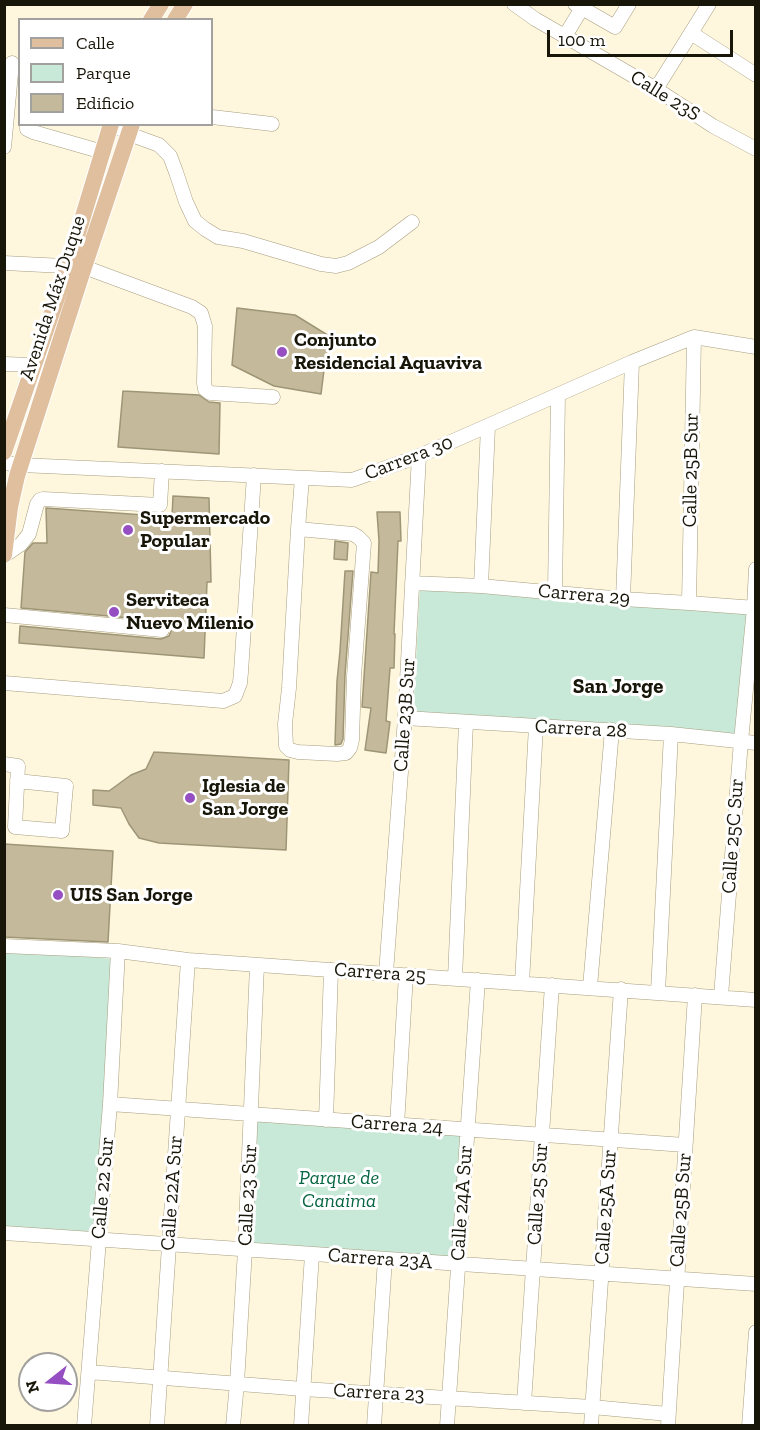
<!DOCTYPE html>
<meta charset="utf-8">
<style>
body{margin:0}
#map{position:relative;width:760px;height:1430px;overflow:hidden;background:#fef6dd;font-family:"Zilla Slab",serif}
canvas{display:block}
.frame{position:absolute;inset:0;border:6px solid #181509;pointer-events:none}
.legend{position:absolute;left:18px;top:18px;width:195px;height:108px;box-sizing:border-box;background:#fff;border:2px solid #a3a19d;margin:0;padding:8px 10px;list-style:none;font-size:18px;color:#181509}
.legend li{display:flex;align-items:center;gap:12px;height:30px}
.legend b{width:30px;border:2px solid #a3a19d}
.north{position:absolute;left:18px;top:1352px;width:60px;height:60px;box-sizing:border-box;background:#fff;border:2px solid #a3a19d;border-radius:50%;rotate:253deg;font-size:16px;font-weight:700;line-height:24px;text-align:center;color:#181509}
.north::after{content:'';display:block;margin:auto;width:21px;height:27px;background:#954fc2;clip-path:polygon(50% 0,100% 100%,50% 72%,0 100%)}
.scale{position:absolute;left:547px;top:30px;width:186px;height:27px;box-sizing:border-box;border:3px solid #181509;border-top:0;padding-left:8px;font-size:18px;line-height:21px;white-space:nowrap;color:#181509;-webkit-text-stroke:4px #fff;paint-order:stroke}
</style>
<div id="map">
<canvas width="760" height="1430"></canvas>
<div class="frame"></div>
<ul class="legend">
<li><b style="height:8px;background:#dfbf9e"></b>Calle</li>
<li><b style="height:16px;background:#c8e9d7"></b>Parque</li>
<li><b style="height:16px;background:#c4ba9b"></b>Edificio</li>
</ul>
<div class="north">N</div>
<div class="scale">100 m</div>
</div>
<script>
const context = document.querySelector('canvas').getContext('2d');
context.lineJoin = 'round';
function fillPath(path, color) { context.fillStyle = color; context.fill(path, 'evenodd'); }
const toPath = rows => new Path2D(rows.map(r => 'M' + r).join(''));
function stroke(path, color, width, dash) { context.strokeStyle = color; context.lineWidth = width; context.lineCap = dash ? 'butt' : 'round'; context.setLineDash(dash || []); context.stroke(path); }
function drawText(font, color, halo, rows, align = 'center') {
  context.font = font + ' "Zilla Slab",serif'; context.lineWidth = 6; context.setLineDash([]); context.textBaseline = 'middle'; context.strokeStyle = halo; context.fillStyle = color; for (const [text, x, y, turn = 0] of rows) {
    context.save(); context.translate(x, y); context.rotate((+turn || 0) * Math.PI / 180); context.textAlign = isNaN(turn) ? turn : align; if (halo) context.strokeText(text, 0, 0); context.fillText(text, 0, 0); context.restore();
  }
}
fillPath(toPath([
 [420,585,748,610,735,738,413,716],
 [4,950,115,959,94,1235,5,1228],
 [257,1119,463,1133,454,1261,250,1248]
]), '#c8e9d7');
const building = toPath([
 [237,308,295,315,334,339,324,370,321,394,274,386,232,365,237,308],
 [123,391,199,395,209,402,220,403,219,454,118,447,123,391],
 [173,496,209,498,211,582,207,582,204,658,19,643,20,626,161,639,169,636,171,631,170,627,168,623,163,621,21,608,25,552,33,543,47,543,46,508,172,517,173,496],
 [377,512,400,512,401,541,398,541,394,634,395,634,394,668,390,668,386,721,390,722,386,753,365,750,371,708,362,707,371,572,378,573,379,541,377,512],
 [335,541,348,543,347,560,334,559,335,541],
 [345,571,353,571,345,675,343,739,341,744,335,745,337,681,340,651,345,571],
 [154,752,289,760,286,850,159,843,139,838,129,824,121,808,93,805,93,790,109,791,131,775,146,769,154,752],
 [4,844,113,851,108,942,4,937,4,844]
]);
fillPath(building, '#c4ba9b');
stroke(building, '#9e9577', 1.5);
const minor = toPath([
 [514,4,535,19,656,89,713,126,756,149],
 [575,4,615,27,629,4],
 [691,33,756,75],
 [565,36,582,8],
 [656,89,709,4],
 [212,117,272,124],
 [27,124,27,129,33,132,103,152],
 [113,124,129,134,159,145,170,156,176,172,186,202,195,221,205,229,218,237,243,241,321,264,336,266,348,263,379,247,412,222],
 [4,147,12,63],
 [4,263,84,267,192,307,201,313,205,326,204,383,205,389,210,393,273,397],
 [4,364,33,365],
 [4,463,21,465,352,480,419,456,632,362,694,337,756,347],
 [298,529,353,534,358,537,364,543,354,676,352,740,350,748,346,753,337,754,298,752,290,750,286,746,285,724,289,688,298,529,302,478],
 [5,555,21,544,29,534,37,504,40,500,43,499,160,505,162,471],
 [412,583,481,586,623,599,689,603,756,608],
 [481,586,488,426],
 [555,592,558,395],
 [623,599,632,362],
 [689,603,694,337],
 [4,615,162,630],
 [4,683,223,701,235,696,240,683,241,672,254,475],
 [405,718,671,734,756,743],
 [4,764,18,766,15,827,62,831,66,786,17,781],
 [4,946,118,951,188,960,756,1000],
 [386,973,405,718,419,456],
 [455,978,466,723],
 [522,983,536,726],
 [590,987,612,730],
 [658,992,671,734],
 [721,996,741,741,754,608,756,569],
 [110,1104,685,1145],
 [326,1120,331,970],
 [397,1125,406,975],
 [4,1233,756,1284],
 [89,1372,303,1389,592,1407,668,1414],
 [524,1403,552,985],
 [84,1426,110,1104,118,951],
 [157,1426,188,960],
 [233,1426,237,1383,245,1250,257,965],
 [301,1426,312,1254],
 [374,1426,385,1259],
 [447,1426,478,980],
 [591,1426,621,989],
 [668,1426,695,995],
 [749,1426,756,1332]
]);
const major = toPath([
 [151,20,161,4],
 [175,20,185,4],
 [4,452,68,266,111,124],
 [4,555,10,507,17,476,84,267,132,124]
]);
stroke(minor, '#a79e80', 15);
stroke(major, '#fff', 18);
stroke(minor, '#fff', 14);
stroke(major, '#dfbf9e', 16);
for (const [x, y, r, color] of [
 [282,352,6,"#954fc2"],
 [128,530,6,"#954fc2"],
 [114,612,6,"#954fc2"],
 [190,798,6,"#954fc2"],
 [58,895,6,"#954fc2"]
]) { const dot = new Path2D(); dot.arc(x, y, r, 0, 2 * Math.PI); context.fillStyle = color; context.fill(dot); stroke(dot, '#fff', 2); }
drawText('20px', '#181509', '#fff', [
 ["Calle 23S",665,96,32],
 ["Avenida Máx Duque",53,298,-72],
 ["Carrera 30",409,458,-21],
 ["Calle 25B Sur",691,470,-89],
 ["Carrera 29",584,595,5],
 ["Calle 23B Sur",405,715,-86],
 ["Carrera 28",581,729,3],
 ["Calle 25C Sur",733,836,-86],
 ["Carrera 25",380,973,4],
 ["Carrera 24",397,1125,4],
 ["Calle 22 Sur",103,1188,-85],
 ["Calle 22A Sur",172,1193,-86],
 ["Calle 25 Sur",538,1194,-86],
 ["Calle 23 Sur",248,1195,-87],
 ["Calle 24A Sur",462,1203,-86],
 ["Calle 25A Sur",606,1207,-86],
 ["Calle 25B Sur",681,1210,-86],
 ["Carrera 23A",380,1259,4],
 ["Carrera 23",379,1393,3]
]);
drawText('bold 20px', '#181509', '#fff', [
 ["Conjunto",294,340],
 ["Residencial Aquaviva",294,363],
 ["Supermercado",140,518],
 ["Popular",140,541],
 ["Serviteca",126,600],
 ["Nuevo Milenio",126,623],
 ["Iglesia de",202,786],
 ["San Jorge",202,809],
 ["UIS San Jorge",70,895]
], 'left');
drawText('italic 20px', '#066543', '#fff', [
 ["Parque de",339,1178],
 ["Canaima",339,1201]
]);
drawText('bold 21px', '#181509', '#fff', [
 ["San Jorge",618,687]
]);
</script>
